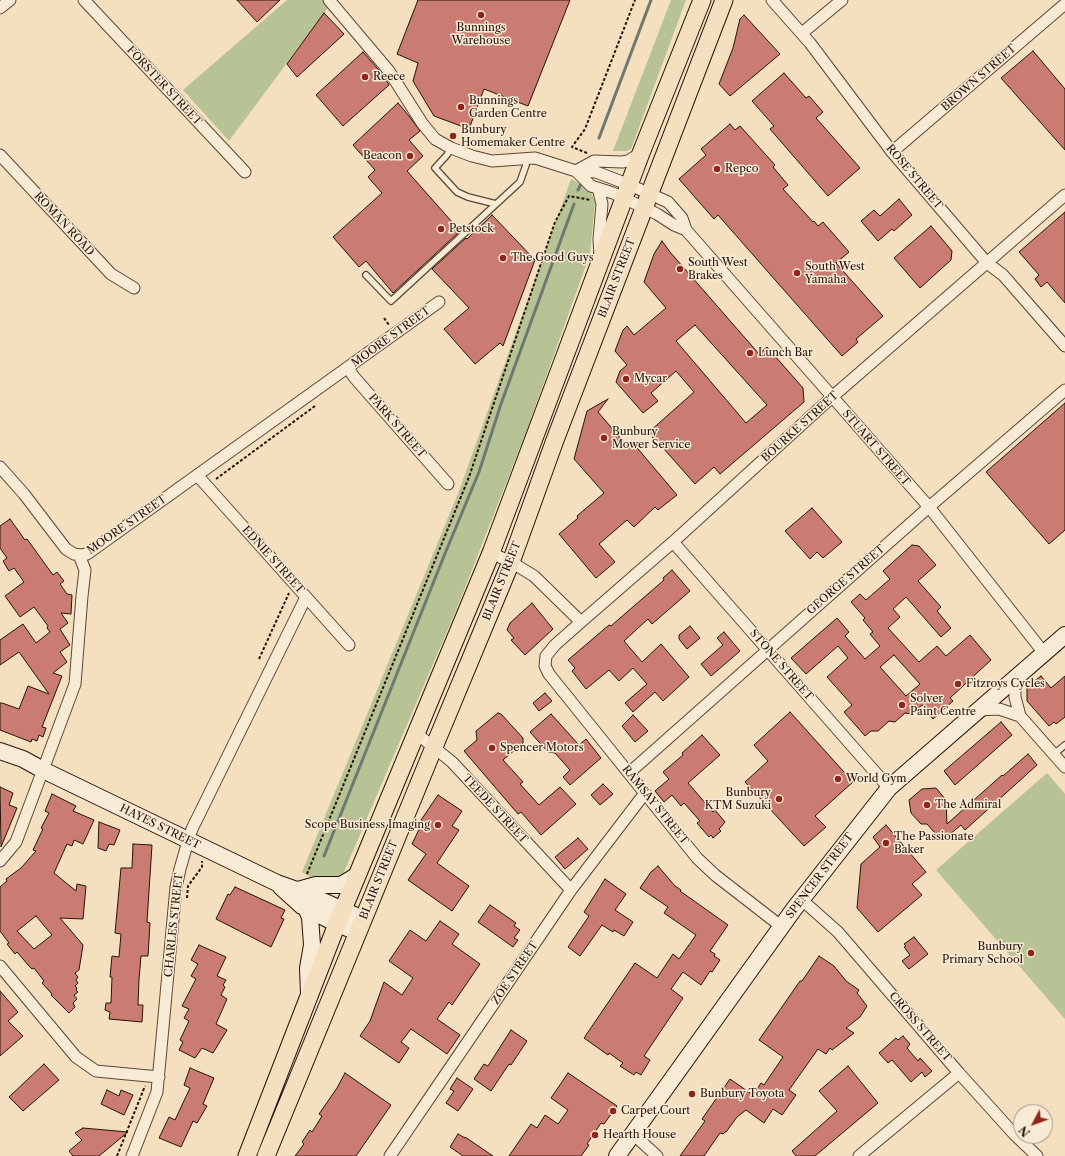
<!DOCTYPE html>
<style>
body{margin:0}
#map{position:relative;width:1065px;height:1156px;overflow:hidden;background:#f4e0bf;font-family:"Libre Caslon Text",serif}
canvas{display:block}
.north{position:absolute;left:1013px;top:1104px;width:40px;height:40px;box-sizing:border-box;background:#f8ebd5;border:1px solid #a49483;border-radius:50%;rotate:229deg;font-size:11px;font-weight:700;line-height:16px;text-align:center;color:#271209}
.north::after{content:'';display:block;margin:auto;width:14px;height:18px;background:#8f2418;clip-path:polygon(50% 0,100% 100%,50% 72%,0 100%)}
</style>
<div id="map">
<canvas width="1065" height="1156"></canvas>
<div class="north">N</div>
</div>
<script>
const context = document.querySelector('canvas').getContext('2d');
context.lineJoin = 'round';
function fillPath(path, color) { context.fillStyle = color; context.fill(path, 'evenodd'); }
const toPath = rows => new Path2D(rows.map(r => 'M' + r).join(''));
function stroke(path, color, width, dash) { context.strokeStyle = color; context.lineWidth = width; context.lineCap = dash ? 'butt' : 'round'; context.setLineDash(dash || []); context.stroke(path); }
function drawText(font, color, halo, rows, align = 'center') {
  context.font = font + ' "Libre Caslon Text",serif'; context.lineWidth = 3; context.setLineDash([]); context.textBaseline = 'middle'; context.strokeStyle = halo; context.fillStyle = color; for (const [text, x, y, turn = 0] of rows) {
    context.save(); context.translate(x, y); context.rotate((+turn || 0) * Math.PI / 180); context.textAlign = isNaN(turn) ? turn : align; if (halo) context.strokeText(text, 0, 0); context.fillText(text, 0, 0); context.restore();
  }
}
fillPath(toPath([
 [287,0,325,0,330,5,229,141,183,90],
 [671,0,686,0,631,149,626,151,613,151],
 [571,179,590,189,595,202,590,254,527,430,457,608,341,879,312,878,302,872,459,491],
 [1047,773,1065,794,1065,1019,936,870]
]), '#b8c395');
stroke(toPath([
 [599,138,651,0],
 [578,190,582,182],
 [324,856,444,556,479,472,501,404,574,204]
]), '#6d7971', 3);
const building = toPath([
 [237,0,280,0,257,22,237,0],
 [418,0,570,0,528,106,484,89,469,129,434,116,413,81,418,63,397,54,418,0],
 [324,13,344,34,297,77,287,64,324,13],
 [744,15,780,54,730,96,719,84,733,48,740,19,744,15],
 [1033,51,1065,89,1065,150,1001,78,1033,51],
 [363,52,383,75,389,85,343,126,316,95,363,52],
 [784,73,806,98,809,96,823,112,816,118,860,168,828,196,770,129,774,126,752,101,784,73],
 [398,103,409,116,420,131,409,140,423,156,407,171,460,231,393,293,366,261,359,267,333,237,382,193,368,177,375,170,353,145,398,103],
 [730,124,735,130,740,126,775,165,773,167,788,185,783,189,813,222,814,221,818,226,823,222,849,252,836,263,883,316,856,339,858,342,842,356,718,215,714,219,679,179,706,155,701,149,730,124],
 [899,199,912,215,894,231,892,229,878,241,861,221,874,210,880,216,899,199],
 [1065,212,1065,303,1047,282,1041,287,1035,279,1039,275,1019,252,1065,212],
 [492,215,535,260,503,346,500,343,475,364,444,329,469,308,432,269,466,238,467,239,492,215],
 [931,226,952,251,951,260,920,288,894,258,931,226],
 [662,241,670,252,759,354,767,347,803,388,804,402,720,474,714,467,695,484,649,432,694,392,676,371,651,393,658,401,643,413,616,382,620,371,627,365,615,351,623,330,627,326,634,335,666,308,644,282,654,254,662,241],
 [695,325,767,405,746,423,676,341,695,325],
 [608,399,598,412,628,447,633,443,677,495,658,510,655,507,634,527,627,520,599,544,615,562,596,578,559,534,578,518,577,516,604,493,574,459,587,411,608,399],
 [1065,403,1065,530,1049,544,986,472,1065,403],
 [812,508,842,542,823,558,817,552,810,559,785,531,812,508],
 [10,519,25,540,27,539,53,575,57,572,64,581,60,584,67,594,72,595,71,614,61,613,68,623,60,629,70,645,60,652,67,662,53,673,62,676,42,727,46,728,43,737,39,735,37,741,32,739,31,742,0,730,0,703,2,703,19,709,28,686,49,694,19,652,0,665,0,640,23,624,36,643,50,632,47,628,48,626,34,607,20,617,5,596,24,582,14,568,9,571,3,561,7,558,0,548,0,526,10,519],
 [912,545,919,546,936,565,918,581,941,607,937,611,951,628,941,637,906,597,893,609,900,617,888,628,919,662,937,646,946,656,970,635,991,660,950,698,953,701,933,719,922,705,912,714,905,713,895,722,889,721,878,731,871,731,865,736,844,712,852,705,827,677,848,658,838,646,806,674,791,658,837,618,849,632,845,636,865,659,880,646,870,634,873,632,863,620,865,618,851,602,860,594,866,600,890,579,883,571,912,545],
 [894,655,920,684,906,696,880,667,894,655],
 [672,570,690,591,652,624,648,619,624,641,642,662,661,644,689,677,663,701,655,692,633,712,625,703,647,684,633,668,619,681,609,670,586,689,572,671,575,668,568,660,609,625,611,626,627,612,664,580,663,578,672,570],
 [532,603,553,629,525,655,511,640,514,638,507,630,510,623,532,603],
 [690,626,700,638,687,649,679,639,679,635,690,626],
 [724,632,740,651,711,676,701,664,723,645,717,638,724,632],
 [1041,676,1051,688,1065,676,1065,717,1056,724,1054,722,1049,726,1027,701,1027,687,1041,676],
 [545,693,552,701,539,711,533,703,545,693],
 [790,712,853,782,815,816,826,827,804,846,745,782,768,761,754,745,790,712],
 [498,713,501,714,523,738,523,743,503,760,523,782,520,784,539,805,560,787,576,804,541,835,521,812,518,814,464,751,477,740,476,731,498,713],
 [551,714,579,745,586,739,601,758,570,785,563,777,570,770,555,753,548,752,530,732,551,714],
 [633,715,648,731,635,742,622,726,633,715],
 [1001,722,1012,735,955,785,944,771,1001,722],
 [702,735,720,755,688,783,713,812,715,810,725,822,719,829,721,831,713,838,711,835,709,837,697,823,700,821,684,803,681,806,672,795,664,802,655,791,669,779,663,772,683,755,682,753,702,735],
 [1028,754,1037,765,965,830,961,825,942,841,927,824,921,824,911,813,909,800,922,789,936,788,946,800,947,824,1002,775,1003,776,1028,754],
 [603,784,613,794,600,805,591,795,603,784],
 [0,787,13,793,9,805,17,808,1,847,0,787],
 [52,794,76,806,73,811,94,820,83,844,74,840,72,846,67,844,54,873,76,891,77,884,86,886,83,919,60,918,83,945,79,970,75,973,78,977,76,980,78,983,75,986,77,988,76,990,78,992,74,995,77,999,73,1003,75,1007,69,1013,51,995,52,994,42,983,44,981,34,968,32,969,29,966,17,952,15,954,7,944,9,943,0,931,0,887,7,881,6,879,21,868,36,851,33,850,41,833,43,829,41,828,49,813,45,811,52,794],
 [36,916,52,935,34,949,17,931,36,916],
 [438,795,462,811,452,826,459,830,437,863,469,886,452,911,408,880,426,854,412,844,423,821,421,820,438,795],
 [99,822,120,830,114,845,109,844,106,851,98,848,99,822],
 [886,825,926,872,912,884,922,895,878,932,857,908,861,864,880,847,873,837,886,825],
 [578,838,588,849,565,869,555,857,578,838],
 [133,844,152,845,147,922,150,923,148,956,141,956,139,979,138,1005,143,1005,142,1022,109,1019,110,1012,105,1010,106,1003,111,1003,112,977,110,977,112,956,119,957,121,934,115,933,121,868,132,868,133,844],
 [658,866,675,886,681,890,680,891,728,925,710,951,715,954,714,956,720,960,712,972,710,971,701,985,683,972,671,989,683,998,644,1056,650,1060,641,1075,636,1072,634,1075,620,1066,623,1063,609,1053,608,1055,584,1038,635,963,657,978,673,954,679,959,696,935,664,913,668,907,640,888,651,872,658,866],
 [605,879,626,894,615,910,633,922,624,936,614,930,613,932,602,925,580,956,568,947,589,916,584,912,605,879],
 [235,887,285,910,281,918,284,919,271,947,216,919,228,894,230,895,235,887],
 [490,905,516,923,514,926,520,930,514,938,518,940,513,947,478,922,490,905],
 [440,921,459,934,452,944,480,964,452,1005,449,1002,437,1019,460,1035,447,1054,411,1029,401,1042,409,1048,399,1063,360,1036,370,1021,384,982,402,995,413,978,389,961,410,930,426,941,440,921],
 [914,937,928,954,909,969,902,961,910,955,904,947,906,946,904,944,914,937],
 [199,945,226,957,217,976,226,980,223,985,225,987,221,995,227,999,216,1024,227,1030,213,1053,202,1048,195,1058,179,1050,183,1042,180,1040,189,1021,184,1018,189,1009,182,1006,196,979,191,976,198,964,191,960,199,945],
 [819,956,834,966,846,981,859,990,857,993,867,1006,860,1017,846,1028,854,1033,832,1050,830,1048,826,1054,818,1049,789,1090,796,1095,782,1115,773,1109,764,1123,746,1110,737,1117,726,1132,725,1132,723,1134,720,1133,704,1156,680,1156,705,1121,702,1119,730,1079,753,1095,761,1083,764,1085,783,1057,759,1040,800,981,802,981,819,956],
 [0,991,18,1012,8,1021,23,1036,0,1056,0,991],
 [511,1030,527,1041,511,1065,509,1064,491,1091,474,1079,484,1064,488,1066,511,1030],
 [903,1036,910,1044,907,1048,918,1061,920,1058,932,1071,925,1077,922,1072,911,1082,892,1060,888,1063,879,1053,896,1038,898,1040,903,1036],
 [44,1064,59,1080,23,1111,9,1097,44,1064],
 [848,1066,878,1103,815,1156,796,1156,792,1151,837,1111,819,1091,848,1066],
 [190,1068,214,1078,203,1104,207,1106,197,1123,193,1121,181,1147,159,1138,169,1117,175,1120,190,1088,184,1085,190,1068],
 [345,1073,391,1105,356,1156,295,1156,304,1144,302,1142,310,1130,312,1132,322,1116,319,1114,337,1088,345,1073],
 [568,1073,617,1106,604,1124,601,1123,587,1144,589,1145,581,1156,509,1156,531,1124,537,1128,545,1115,558,1124,568,1110,551,1098,568,1073],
 [457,1078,473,1089,458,1111,446,1103,454,1091,450,1089,457,1078],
 [107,1090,119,1096,121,1090,133,1095,124,1115,101,1104,107,1090],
 [83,1128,128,1132,99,1156,73,1156,69,1151,82,1140,75,1133,83,1128],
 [458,1134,465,1138,465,1137,493,1156,463,1156,450,1147,458,1134]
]);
fillPath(building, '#ca7c72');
stroke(building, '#271209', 1);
const lane = toPath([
 [451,148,447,155,435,168,457,192,468,197,496,204],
 [366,275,391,301,520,182,526,165,526,158],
 [1054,754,1065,745]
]);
const street = toPath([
 [84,0,245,172],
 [329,0,389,71,422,123,435,139,451,148,472,156,492,161,535,158,576,171,596,172,630,185,668,202,682,218,686,230,929,507,1044,653],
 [772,0,810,43,892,152,987,263,1003,275,1065,346],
 [0,8,10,0],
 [802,33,842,0],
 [892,152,1065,4],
 [0,155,111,274,134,288],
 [576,171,591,186,613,193,657,214,674,225,686,230],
 [576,171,594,161,622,162,628,161,641,153],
 [598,188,602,204,599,239,600,255],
 [348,368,354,377,448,484],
 [0,467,24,494,66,549,74,554,81,555,87,554,439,302],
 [197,475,349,645],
 [673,542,889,788],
 [491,553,511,562,534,576,581,622],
 [1015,679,1015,697,1020,716,1065,767],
 [979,710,999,709,1020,716],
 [416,733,452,762,571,890],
 [629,773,929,507,1065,390],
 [0,861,16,842,75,684,82,596,85,570,79,555],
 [802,900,838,932,959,1073,1014,1134,1037,1156],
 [782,927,715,875,697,858,549,674,545,666,546,656,555,645,581,622,673,542,832,397,1065,195],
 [0,966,76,1057,96,1071,159,1077],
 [633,1134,657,1156],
 [132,1156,157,1092,176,887,180,869,188,841,192,829,306,597],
 [390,1156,571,890,645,793],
 [859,1156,959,1073]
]);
const secondary = toPath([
 [0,751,23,759,43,770,277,883,305,893,363,919],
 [281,887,302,906,337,924,358,932],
 [298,890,316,885,341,885,356,876],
 [306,908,310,917,312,945,308,968,309,994],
 [617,1156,794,909,889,788,1065,635]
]);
const primary = toPath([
 [247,1156,337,924,491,553,641,153,702,0],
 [266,1156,434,747,511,562,555,440,724,0]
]);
stroke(lane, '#5a4636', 8);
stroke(street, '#5a4636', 13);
stroke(secondary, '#271209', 18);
stroke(primary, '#271209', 19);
stroke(toPath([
 [587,153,572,147,585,129,635,0],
 [384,318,389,325],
 [216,479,315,406],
 [259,659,289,593],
 [307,874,469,477,555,222,569,196,591,200],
 [187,898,188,886,202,867,202,861],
 [117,1156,145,1086]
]), '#271209', 2, [3, 2]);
stroke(lane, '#f8ebd5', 5.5);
stroke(street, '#f8ebd5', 11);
stroke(secondary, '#f8ebd5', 16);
stroke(primary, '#f4e0bf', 17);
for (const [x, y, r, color] of [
 [481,15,4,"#8f2418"],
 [365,77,4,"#8f2418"],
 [461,107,4,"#8f2418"],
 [453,136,4,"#8f2418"],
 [410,156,4,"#8f2418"],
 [717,169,4,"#8f2418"],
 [441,229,4,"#8f2418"],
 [503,258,4,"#8f2418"],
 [680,269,4,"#8f2418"],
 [797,273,4,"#8f2418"],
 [750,353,4,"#8f2418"],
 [626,379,4,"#8f2418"],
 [604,438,4,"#8f2418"],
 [958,684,4,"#8f2418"],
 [902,705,4,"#8f2418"],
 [492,748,4,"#8f2418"],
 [838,779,4,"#8f2418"],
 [779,799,4,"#8f2418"],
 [927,805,4,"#8f2418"],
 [438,825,4,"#8f2418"],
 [886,843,4,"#8f2418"],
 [1031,953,4,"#8f2418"],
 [692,1094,4,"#8f2418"],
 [613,1111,4,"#8f2418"],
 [595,1135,4,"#8f2418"]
]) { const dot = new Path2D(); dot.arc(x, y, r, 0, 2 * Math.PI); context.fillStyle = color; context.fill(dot); stroke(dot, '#f8ebd5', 1.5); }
drawText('11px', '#271209', '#f8ebd5', [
 ["Bunnings",481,28,"center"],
 ["Warehouse",481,41,"center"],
 ["Reece",373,77],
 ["Bunnings",469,101],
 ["Garden Centre",469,114],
 ["Bunbury",461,130],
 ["Homemaker Centre",461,143],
 ["Beacon",402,156,"right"],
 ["Repco",725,169],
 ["Petstock",449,229],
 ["The Good Guys",511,258],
 ["South West",688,263],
 ["Brakes",688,276],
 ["South West",805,267],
 ["Yamaha",805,280],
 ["Lunch Bar",758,353],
 ["Mycar",634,379],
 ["Bunbury",612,432],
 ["Mower Service",612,445],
 ["Fitzroys Cycles",966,684],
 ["Solver",910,699],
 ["Paint Centre",910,712],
 ["Spencer Motors",500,748],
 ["World Gym",846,779],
 ["Bunbury",771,793,"right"],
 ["KTM Suzuki",771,806,"right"],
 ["The Admiral",935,805],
 ["Scope Business Imaging",430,825,"right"],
 ["The Passionate",894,837],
 ["Baker",894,850],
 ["Bunbury",1023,947,"right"],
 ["Primary School",1023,960,"right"],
 ["Bunbury Toyota",700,1094],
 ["Carpet Court",621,1111],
 ["Hearth House",603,1135]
], 'left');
drawText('11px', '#271209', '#f8ebd5', [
 ["BROWN STREET",979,78,-41],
 ["FORSTER STREET",164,86,47],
 ["ROSE STREET",914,177,50],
 ["ROMAN ROAD",64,224,47],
 ["BLAIR STREET",617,278,-69],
 ["MOORE STREET",391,337,-36],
 ["PARK STREET",397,426,49],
 ["BOURKE STREET",800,427,-42],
 ["STUART STREET",876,448,49],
 ["MOORE STREET",127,525,-35],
 ["EDNIE STREET",273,560,48],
 ["GEORGE STREET",846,580,-41],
 ["BLAIR STREET",502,581,-68],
 ["STONE STREET",781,665,49],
 ["RAMSAY STREET",655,805,51],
 ["TEEDE STREET",495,809,47],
 ["HAYES STREET",160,827,26],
 ["SPENCER STREET",820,876,-53],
 ["BLAIR STREET",379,880,-68],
 ["CHARLES STREET",174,925,-84],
 ["ZOE STREET",515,973,-56],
 ["CROSS STREET",920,1027,49]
]);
</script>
